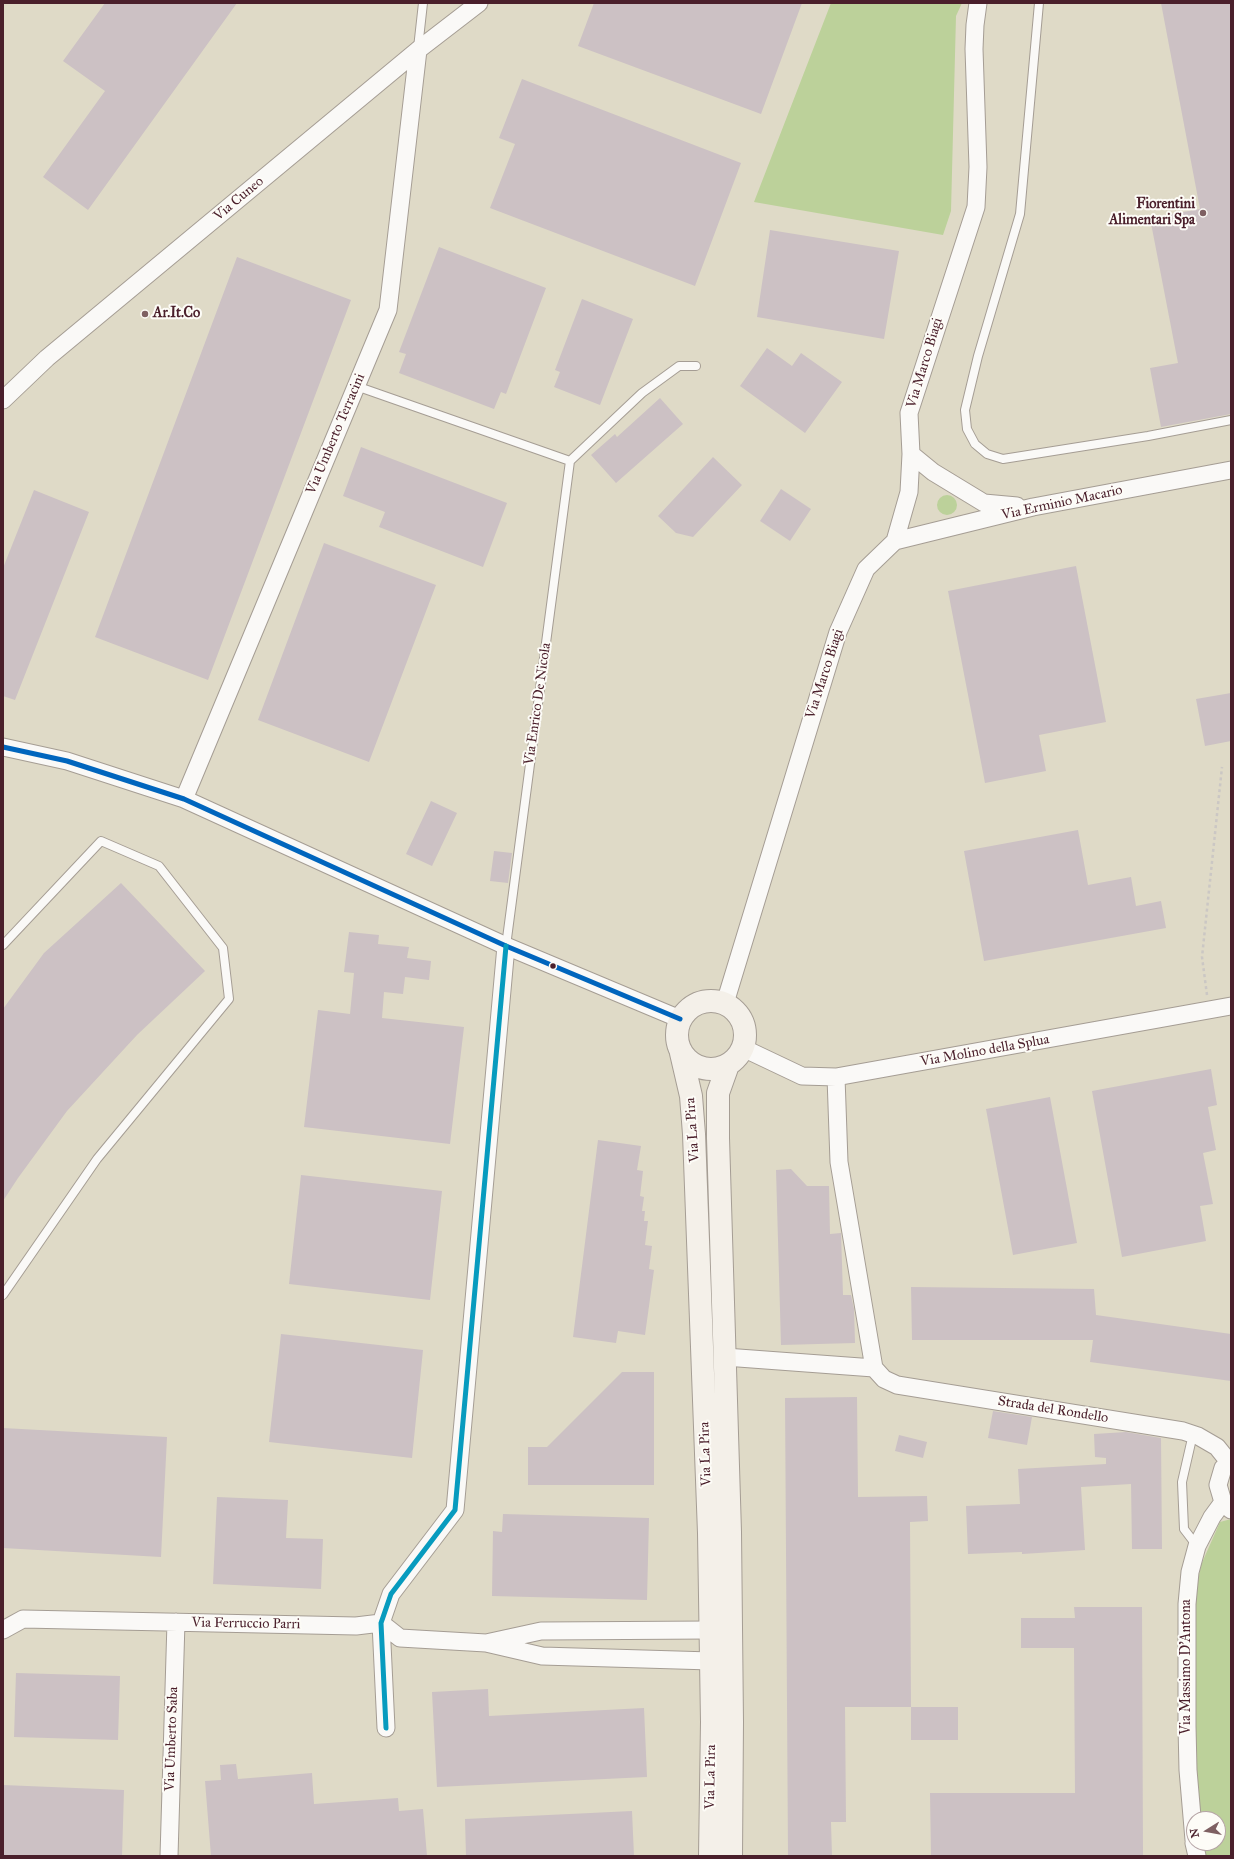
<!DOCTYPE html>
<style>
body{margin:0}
#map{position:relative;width:1234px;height:1859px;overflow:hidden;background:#dfdac7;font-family:"IM FELL Great Primer",serif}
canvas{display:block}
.frame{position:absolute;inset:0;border:4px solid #4a1f2b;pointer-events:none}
.north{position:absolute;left:1186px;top:1811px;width:40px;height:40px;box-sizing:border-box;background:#fdfcf7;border:1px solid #b5a4a5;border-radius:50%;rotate:259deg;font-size:11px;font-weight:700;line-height:16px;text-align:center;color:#4a1f2b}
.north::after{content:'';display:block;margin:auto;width:14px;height:18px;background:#7e6062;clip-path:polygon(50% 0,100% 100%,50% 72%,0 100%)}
</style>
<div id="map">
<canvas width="1234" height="1859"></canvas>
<div class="frame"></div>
<div class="north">N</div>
</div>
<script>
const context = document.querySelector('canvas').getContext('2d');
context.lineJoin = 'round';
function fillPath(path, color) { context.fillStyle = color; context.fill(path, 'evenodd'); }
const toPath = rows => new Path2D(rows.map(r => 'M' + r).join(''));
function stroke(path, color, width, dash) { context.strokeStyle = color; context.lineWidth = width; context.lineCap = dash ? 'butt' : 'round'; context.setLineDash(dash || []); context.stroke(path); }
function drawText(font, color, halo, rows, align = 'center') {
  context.font = font + ' "IM FELL Great Primer",serif'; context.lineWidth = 4; context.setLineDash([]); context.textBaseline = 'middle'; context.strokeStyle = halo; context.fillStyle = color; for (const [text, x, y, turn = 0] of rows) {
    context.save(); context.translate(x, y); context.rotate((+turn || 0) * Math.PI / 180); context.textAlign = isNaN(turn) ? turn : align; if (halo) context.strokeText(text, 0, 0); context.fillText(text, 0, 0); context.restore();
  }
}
fillPath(toPath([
 [831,3,962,3,956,16,951,211,943,235,754,202],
 '937 505a10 10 0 1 1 20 0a10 10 0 1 1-20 0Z',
 [1231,1519,1231,1856,1206,1856,1204,1843,1218,1843,1218,1819,1201,1819,1195,1779,1193,1607,1201,1565,1220,1522]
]), '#bcd19a');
fillPath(toPath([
 [105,3,237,3,88,210,43,177,105,91,63,61],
 [594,3,802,3,761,114,578,46],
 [1161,3,1231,3,1231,414,1161,427,1150,368,1178,363,1150,218,1200,209],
 [522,79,741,163,695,286,490,208,515,144,499,138],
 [770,230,899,251,884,339,757,317],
 [439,247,546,288,506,394,501,392,494,409,399,373,406,354,399,352],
 [237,257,351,300,208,680,95,637],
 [582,299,633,319,600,405,554,387,560,372,555,370],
 [767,348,792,366,801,353,842,382,805,433,740,386],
 [660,398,683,424,616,483,591,455,615,434,617,437],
 [361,447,507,503,483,567,379,527,385,512,343,496],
 [713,457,742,485,693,537,676,533,658,516],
 [781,489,811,509,790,541,760,521],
 [34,490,89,512,15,700,3,696,3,568],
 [324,543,436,585,369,762,258,720],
 [1076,566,1106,722,1039,735,1046,771,985,783,948,591],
 [1231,693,1231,741,1205,746,1196,699],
 [431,801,457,813,432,866,406,854],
 [1078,830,1088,885,1131,877,1136,906,1161,901,1166,928,984,961,964,851],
 [494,851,512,853,508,883,490,881],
 [121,883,205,971,137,1035,67,1111,18,1178,3,1201,3,1009,44,953],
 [349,932,379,935,378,944,409,947,407,958,431,961,429,980,405,977,403,994,384,992,382,1018,464,1027,450,1144,304,1127,318,1010,350,1014,354,973,344,972],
 [1211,1069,1217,1105,1208,1107,1216,1150,1203,1153,1213,1204,1200,1206,1206,1241,1122,1257,1092,1091],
 [1050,1097,1077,1243,1013,1255,986,1109],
 [598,1140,641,1146,637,1170,643,1171,640,1196,644,1197,642,1211,645,1211,644,1221,648,1221,645,1245,652,1246,649,1269,654,1270,645,1335,618,1331,616,1343,573,1337],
 [791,1169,807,1186,829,1186,830,1234,841,1233,843,1295,851,1295,854,1309,855,1343,781,1345,776,1170],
 [301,1175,442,1191,430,1300,289,1284],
 [911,1287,1094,1289,1096,1315,1231,1334,1231,1381,1090,1362,1093,1340,912,1340],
 [281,1334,423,1350,412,1458,269,1442],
 [622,1372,654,1372,654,1485,528,1485,528,1447,547,1447],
 [857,1397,858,1497,927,1496,928,1521,910,1522,911,1707,845,1707,846,1822,831,1822,832,1856,788,1856,785,1398],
 [993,1411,1032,1417,1027,1445,988,1438],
 [3,1428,167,1437,161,1557,3,1548],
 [1126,1432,1161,1438,1162,1549,1132,1549,1131,1484,1081,1487,1085,1550,1022,1554,1022,1552,968,1554,966,1506,1020,1504,1018,1469,1106,1464,1106,1458,1095,1457,1094,1434],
 [899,1435,927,1442,923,1458,895,1451],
 [217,1497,288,1500,286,1538,323,1539,321,1589,213,1584],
 [503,1514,649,1518,647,1600,492,1596,493,1531,502,1532],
 [1074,1607,1142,1607,1143,1856,931,1856,930,1793,1075,1793,1074,1648,1021,1648,1021,1618,1075,1618],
 [16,1673,120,1676,118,1740,14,1737],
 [488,1689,489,1716,644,1708,647,1777,437,1787,432,1692],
 [911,1707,958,1707,958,1740,911,1740],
 [236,1764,238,1779,312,1773,314,1804,398,1798,399,1811,423,1809,427,1856,211,1856,205,1781,221,1780,220,1765],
 [3,1785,124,1790,122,1856,3,1856],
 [632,1811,634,1856,466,1856,465,1819]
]), '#ccc1c4');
const lane = toPath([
 [1039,3,1020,214,978,356,965,410,967,429,975,444,987,454,1003,459,1148,436,1231,420],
 [418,48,423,3],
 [356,386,570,461],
 [3,945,101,841,159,866,223,948,229,999,97,1159,3,1295],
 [506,946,570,461,642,393,679,366,696,366],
 [1193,1434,1182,1482,1184,1529,1197,1546]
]);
const street = toPath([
 [3,400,47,358,418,50,479,3],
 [911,454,933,472,984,503,1017,506],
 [895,541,1033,507,1231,470],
 [3,747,67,761,184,799,506,946,680,1019],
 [184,799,388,310,418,50],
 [725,1003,838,632,866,569,895,541,909,492,911,454,909,413,976,207,978,167,974,49,975,25,978,3],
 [743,1048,802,1076,836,1077,1231,1006],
 [836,1077,839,1162,874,1368,884,1379,897,1385,1183,1431,1198,1436,1217,1447,1229,1462],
 [725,1357,874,1368],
 [1231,1510,1223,1502,1218,1485,1223,1468,1231,1461],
 [3,1630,23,1619,356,1626,381,1623,400,1638,486,1643],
 [711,1630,541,1631,486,1643,542,1656,711,1661],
 [386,1728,381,1623,391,1594,455,1510,506,946],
 [1194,1840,1188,1770,1187,1726,1187,1604,1190,1572,1197,1546,1212,1517,1223,1502],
 [1194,1843,1197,1856],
 [169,1856,176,1622]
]);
const secondary = toPath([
 '677 1035a34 34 0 1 1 68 0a34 34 0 1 1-68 0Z',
 [681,1053,691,1096,694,1134,709,1533,712,1722,710,1856],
 [728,1065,718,1093,718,1138,730,1532,732,1722,731,1856]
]);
stroke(lane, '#a59d94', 10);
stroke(street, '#a59d94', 19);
stroke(secondary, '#a59d94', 24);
stroke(toPath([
 [1207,995,1202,957,1222,767]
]), '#cbc7c4', 2.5, [3, 3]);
stroke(lane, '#faf9f7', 8);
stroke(street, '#faf9f7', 17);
stroke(secondary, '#f4f0e9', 22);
stroke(toPath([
 [3,747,67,761,184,799,506,946,680,1019]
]), '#0065bd', 5);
stroke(toPath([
 [386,1728,381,1623,391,1594,455,1510,506,946]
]), '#079bbe', 5);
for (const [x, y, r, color] of [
 [1203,213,4,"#7e6062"],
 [145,314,4,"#7e6062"],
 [553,966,3.5,"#4a1f2b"]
]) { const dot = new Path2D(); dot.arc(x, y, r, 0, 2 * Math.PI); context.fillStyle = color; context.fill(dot); stroke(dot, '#fdfcf7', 1.5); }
drawText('14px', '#4a1f2b', '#fdfcf7', [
 ["Via Cuneo",239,199,-40],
 ["Via Marco Biagi",925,363,-73],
 ["Via Umberto Terracini",336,434,-67],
 ["Via Erminio Macario",1062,503,-12],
 ["Via Marco Biagi",825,674,-72],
 ["Via Enrico De Nicola",538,704,-82],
 ["Via Molino della Splua",985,1051,-10],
 ["Via La Pira",693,1130,-94],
 ["Strada del Rondello",1053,1410,9],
 ["Via La Pira",706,1454,-92],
 ["Via Ferruccio Parri",246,1624,1],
 ["Via Massimo D'Antona",1187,1667,-90],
 ["Via Umberto Saba",172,1739,-88],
 ["Via La Pira",711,1777,-89]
]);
drawText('bold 14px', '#4a1f2b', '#fdfcf7', [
 ["Fiorentini",1195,205],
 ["Alimentari Spa",1195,221],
 ["Ar.It.Co",153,314,"left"]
], 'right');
</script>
